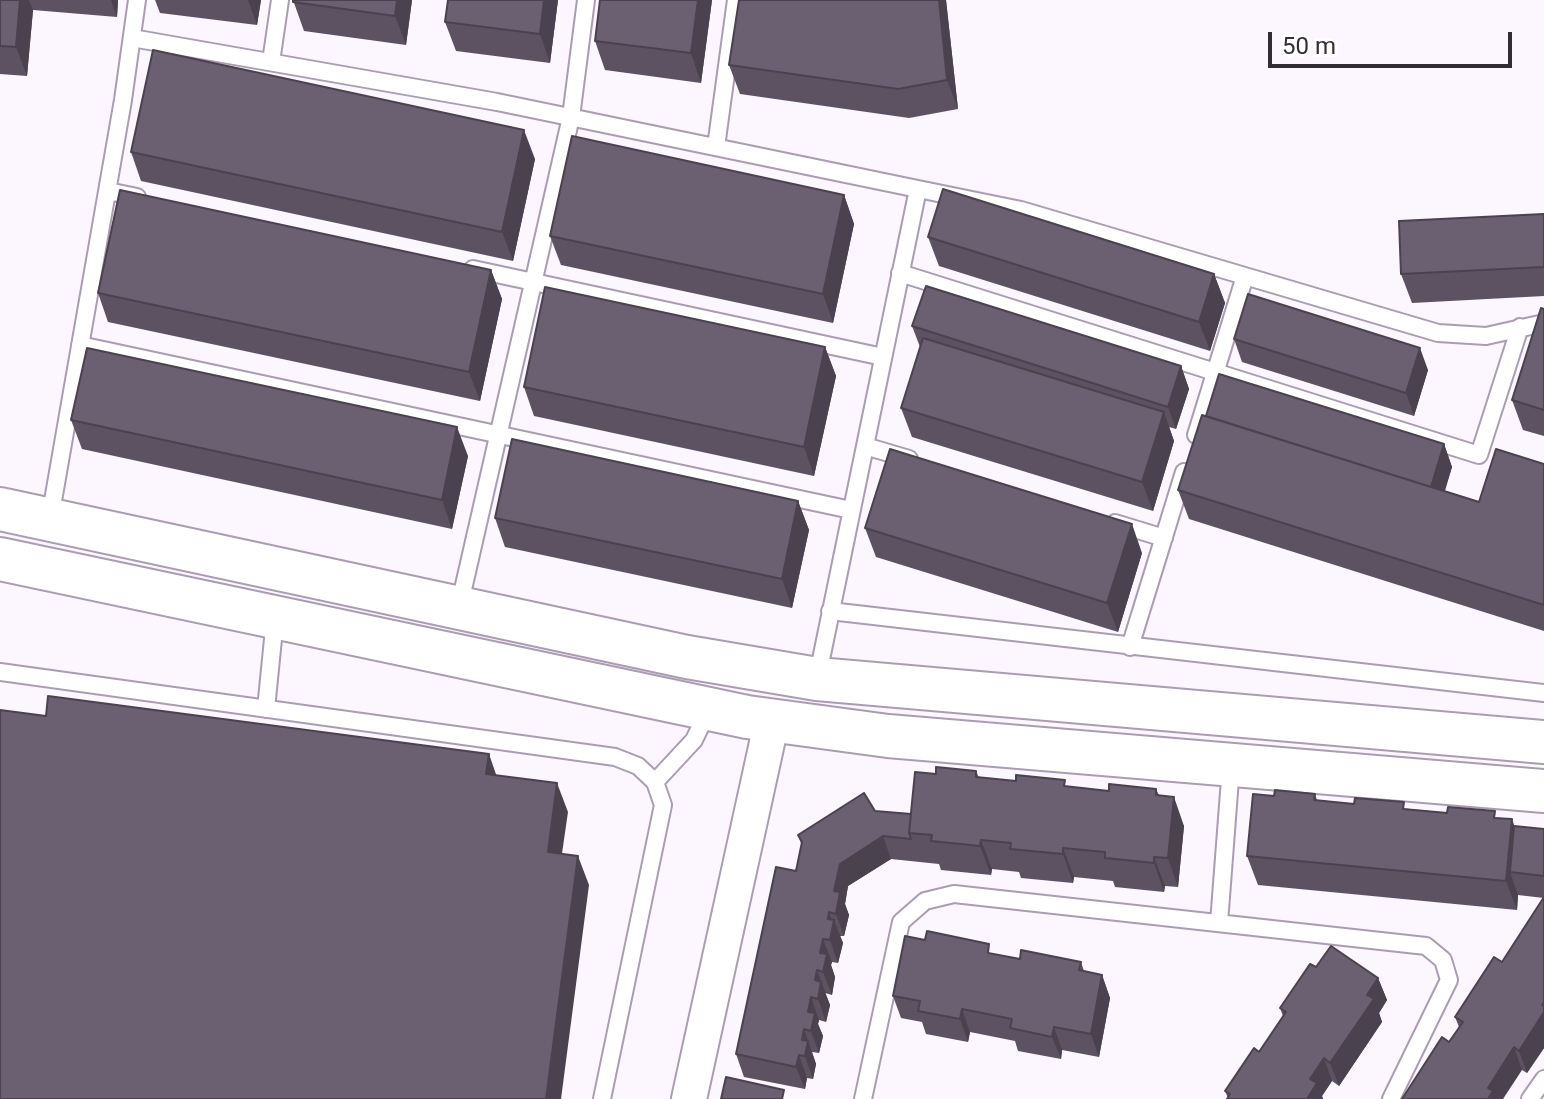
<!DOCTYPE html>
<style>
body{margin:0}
#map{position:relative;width:1544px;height:1099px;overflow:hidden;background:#fcf6ff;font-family:Roboto,sans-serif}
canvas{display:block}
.scale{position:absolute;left:1268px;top:32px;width:244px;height:36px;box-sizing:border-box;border:4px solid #332d36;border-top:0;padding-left:10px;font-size:24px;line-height:28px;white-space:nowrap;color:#332d36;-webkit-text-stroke:6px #fff;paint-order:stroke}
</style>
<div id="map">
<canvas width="1544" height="1099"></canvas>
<div class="scale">50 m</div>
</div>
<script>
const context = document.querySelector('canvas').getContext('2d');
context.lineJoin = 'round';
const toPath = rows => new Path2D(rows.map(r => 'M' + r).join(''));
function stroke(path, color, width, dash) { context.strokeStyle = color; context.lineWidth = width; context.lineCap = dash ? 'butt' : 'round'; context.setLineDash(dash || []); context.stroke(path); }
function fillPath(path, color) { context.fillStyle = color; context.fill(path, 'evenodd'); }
const service = toPath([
 [132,38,497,102,918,189,817,679],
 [271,62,280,0],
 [716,147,736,0],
 [918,189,1021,210,1438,333,1486,336,1544,323],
 [108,191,137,197],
 [473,269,883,357],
 [900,273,1479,455,1520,327],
 [80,345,851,510],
 [1196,435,1245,276],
 [865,446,909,459],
 [50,518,123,100,137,0],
 [1115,523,1164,538],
 [459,607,571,117,586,0],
 [830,611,1544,693],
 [1130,647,1184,472],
 [0,672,615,757,638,766,655,782,663,805,602,1099],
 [266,709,275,619],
 [655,782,694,740,708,711],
 [1219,923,1231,766],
 [863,1099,901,922,925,901,954,894,1426,946,1443,960,1449,980,1391,1099],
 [1530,1099,1544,1079]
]);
const minor = toPath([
 [689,1099,772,720]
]);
const tertiary = toPath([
 [0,509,687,657,817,679,1544,742],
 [0,559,747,717,888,736,1544,791]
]);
stroke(service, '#aa9db2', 20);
stroke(minor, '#aa9db2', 38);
stroke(tertiary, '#aa9db2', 46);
stroke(service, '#fff', 16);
stroke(minor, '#fff', 34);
stroke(tertiary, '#fff', 42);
fillPath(toPath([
 [0,0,118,0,117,17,33,10,27,76,0,74],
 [155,0,261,0,257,25,160,13],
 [293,0,412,0,406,45,304,31],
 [558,0,550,63,456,51,445,22],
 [600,0,712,0,701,83,605,70,595,41],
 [946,0,958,109,909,118,740,94,729,65],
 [131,152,535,159,513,261,141,181],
 [844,195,854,224,833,323,561,265,550,236],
 [1544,214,1544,296,1412,303,1401,274],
 [928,237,1214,274,1225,303,1210,351,939,266],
 [491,270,502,299,480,401,108,322,98,293],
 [1544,309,1544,436,1523,430,1512,400],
 [912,326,1181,366,1189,389,1176,429,1169,427,1174,441,1153,511,912,437,901,408,920,347],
 [1234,339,1428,370,1414,416,1242,362],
 [825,347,836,376,814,476,534,416,524,387],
 [1206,416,1444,444,1452,467,1445,491,1479,502,1544,464,1544,631,1189,519,1178,490],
 [71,420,468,456,452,529,82,449],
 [798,501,809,530,792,608,505,547,495,518],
 [865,528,1142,553,1118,632,876,557],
 [976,771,979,778,1109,791,1156,789,1159,795,1184,826,1178,887,1165,886,1164,892,1115,887,1113,881,1074,877,1073,883,1021,878,1019,872,992,869,991,875,941,870,939,864,891,859,848,886,845,904,849,915,844,936,840,936,843,943,838,963,832,962,831,965,835,977,832,995,825,993,830,1005,826,1022,819,1020,818,1024,823,1036,819,1053,812,1052,816,1064,813,1079,807,1078,805,1089,744,1077,736,1054,796,871,802,846,798,835,875,811,911,814,936,774],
 [1315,794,1317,800,1512,819,1514,826,1544,829,1544,1048,1527,1073,1522,1070,1449,1042,1459,1027,1455,1017,1502,962,1544,898,1518,895,1517,910,1258,885,1247,856,1274,796],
 [993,954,1020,959,1081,962,1084,971,1102,975,1110,998,1099,1057,1062,1050,1061,1059,1018,1051,1015,1041,970,1032,968,1042,926,1034,922,1022,901,1018,893,996],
 [1316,967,1378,978,1387,1000,1379,1013,1382,1022,1339,1086,1332,1081,1322,1096,1323,1099,1227,1099,1228,1098,1225,1091,1259,1052,1283,1016,1280,1008]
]), '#5c5262');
fillPath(toPath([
 [20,0,29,0,33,10,27,76,16,47],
 [111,0,118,0,117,17],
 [248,0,261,0,257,25],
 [397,0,412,0,406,45,395,16],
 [544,0,558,0,550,63,540,34],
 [698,0,712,0,701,83,691,53],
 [939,0,946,0,958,109,947,80],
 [524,130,535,159,513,261,502,232],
 [844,195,854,224,833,323,823,294],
 [491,270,502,299,480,401,469,372],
 [1214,274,1225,303,1210,351,1199,322],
 [825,347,836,376,814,476,804,447],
 [1420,348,1428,370,1414,416,1406,393],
 [1181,366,1189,389,1176,429,1168,407],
 [1164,412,1174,441,1153,511,1142,482],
 [457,427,468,456,452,529,442,500],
 [1444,444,1452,467,1437,514,1429,492],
 [798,501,809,530,792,608,782,579],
 [1132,524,1142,553,1118,632,1107,603],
 [489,754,499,783,486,774],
 [557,783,568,812,558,881,548,852],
 [1174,797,1184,826,1178,887,1168,858],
 [1512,819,1522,849,1510,872,1518,895,1517,910,1506,881],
 [883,836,891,859,848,886,845,904,849,915,844,936,836,914,834,891,840,864],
 [981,840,992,869,991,875,980,846],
 [1063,848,1074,877,1073,883,1063,854],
 [578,856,589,885,561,1099,546,1099],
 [1154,857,1165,886,1164,892,1154,863],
 [829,912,833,924,834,920,843,943,838,963,830,940,828,919],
 [823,939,832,962,831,965,835,977,832,995,823,972,820,953],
 [817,970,830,1005,826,1022,818,999,815,980],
 [1102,975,1110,998,1099,1057,1091,1034],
 [1378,978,1387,1000,1379,1013,1382,1022,1339,1086,1330,1063,1367,995],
 [811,997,819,1020,818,1024,823,1036,819,1053,811,1031,808,1012],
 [962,1009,970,1032,968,1042,960,1019],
 [1544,1012,1544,1048,1527,1073,1519,1051],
 [1054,1027,1062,1050,1061,1059,1052,1037],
 [804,1029,816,1064,813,1079,805,1056,802,1040],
 [1514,1047,1522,1070,1503,1099,1488,1099,1488,1088],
 [799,1055,807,1078,805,1089,796,1067],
 [1324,1058,1332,1081,1322,1096,1323,1099,1307,1099,1310,1079]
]), '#4b4250');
const building = toPath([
 [0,0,20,0,16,47,0,46,0,0],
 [293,0,397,0,395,16,293,2,293,0],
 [448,0,544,0,540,34,445,22,448,0],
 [600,0,698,0,691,53,595,41,600,0],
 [739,0,939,0,947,80,898,89,729,65,739,0],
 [153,50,524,130,502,232,131,152,153,50],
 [572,136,844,195,823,294,550,236,572,136],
 [943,189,1214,274,1199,322,928,237,943,189],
 [120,190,491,270,469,372,98,293,120,190],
 [1544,214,1544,267,1401,274,1399,221,1544,214],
 [926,286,1181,366,1168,407,912,326,926,286],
 [545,287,825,347,804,447,524,387,545,287],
 [1248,294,1420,348,1406,393,1234,339,1248,294],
 [1541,308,1544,309,1544,410,1512,400,1541,308],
 [923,338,1164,412,1142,482,901,408,923,338],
 [87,348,457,427,442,500,71,420,87,348],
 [1219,374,1444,444,1431,487,1206,416,1219,374],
 [1202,415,1479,502,1496,449,1544,464,1544,605,1178,490,1202,415],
 [512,439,798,501,782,579,495,518,512,439],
 [890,449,1132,524,1107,603,865,528,890,449],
 [48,696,489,754,486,774,557,783,548,852,578,856,546,1099,0,1099,0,710,46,716,48,696],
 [936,767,976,771,976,777,1016,781,1016,775,1065,780,1064,786,1109,791,1109,784,1156,789,1156,795,1174,797,1168,858,1154,857,1154,863,1105,858,1105,852,1063,848,1063,854,1010,849,1011,843,981,840,980,846,931,841,932,835,909,833,915,772,936,774,936,767],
 [1275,790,1315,794,1314,800,1354,804,1355,798,1404,802,1403,809,1447,813,1448,807,1495,811,1494,818,1512,819,1506,881,1247,856,1253,794,1274,796,1275,790],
 [864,793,875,811,911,814,909,833,911,839,883,836,840,864,834,891,840,892,836,914,829,912,828,919,834,920,830,940,823,939,820,953,827,954,823,972,817,970,815,980,821,982,818,999,811,997,808,1012,815,1013,811,1031,804,1029,802,1040,808,1041,805,1056,799,1055,796,1067,736,1054,776,867,796,871,802,842,798,835,864,793],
 [1514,826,1544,829,1544,876,1510,872,1514,826],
 [1544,897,1544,1002,1542,1005,1544,1006,1544,1012,1519,1051,1514,1047,1488,1088,1493,1091,1488,1099,1402,1099,1442,1037,1449,1042,1463,1022,1455,1017,1494,957,1502,962,1544,897],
 [927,931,989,944,988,953,1020,959,1021,950,1081,962,1079,970,1102,975,1091,1034,1054,1027,1052,1037,1010,1028,1012,1019,962,1009,960,1019,918,1011,920,1001,893,996,905,936,925,940,927,931],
 [1331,946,1378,978,1367,995,1374,999,1330,1063,1324,1058,1310,1079,1317,1083,1307,1099,1227,1099,1230,1094,1225,1091,1254,1048,1259,1052,1286,1012,1280,1008,1310,964,1316,967,1331,946],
 [726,1077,784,1090,782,1099,721,1099,726,1077]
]);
fillPath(building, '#6b5f72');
stroke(building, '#4b4250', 2);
</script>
